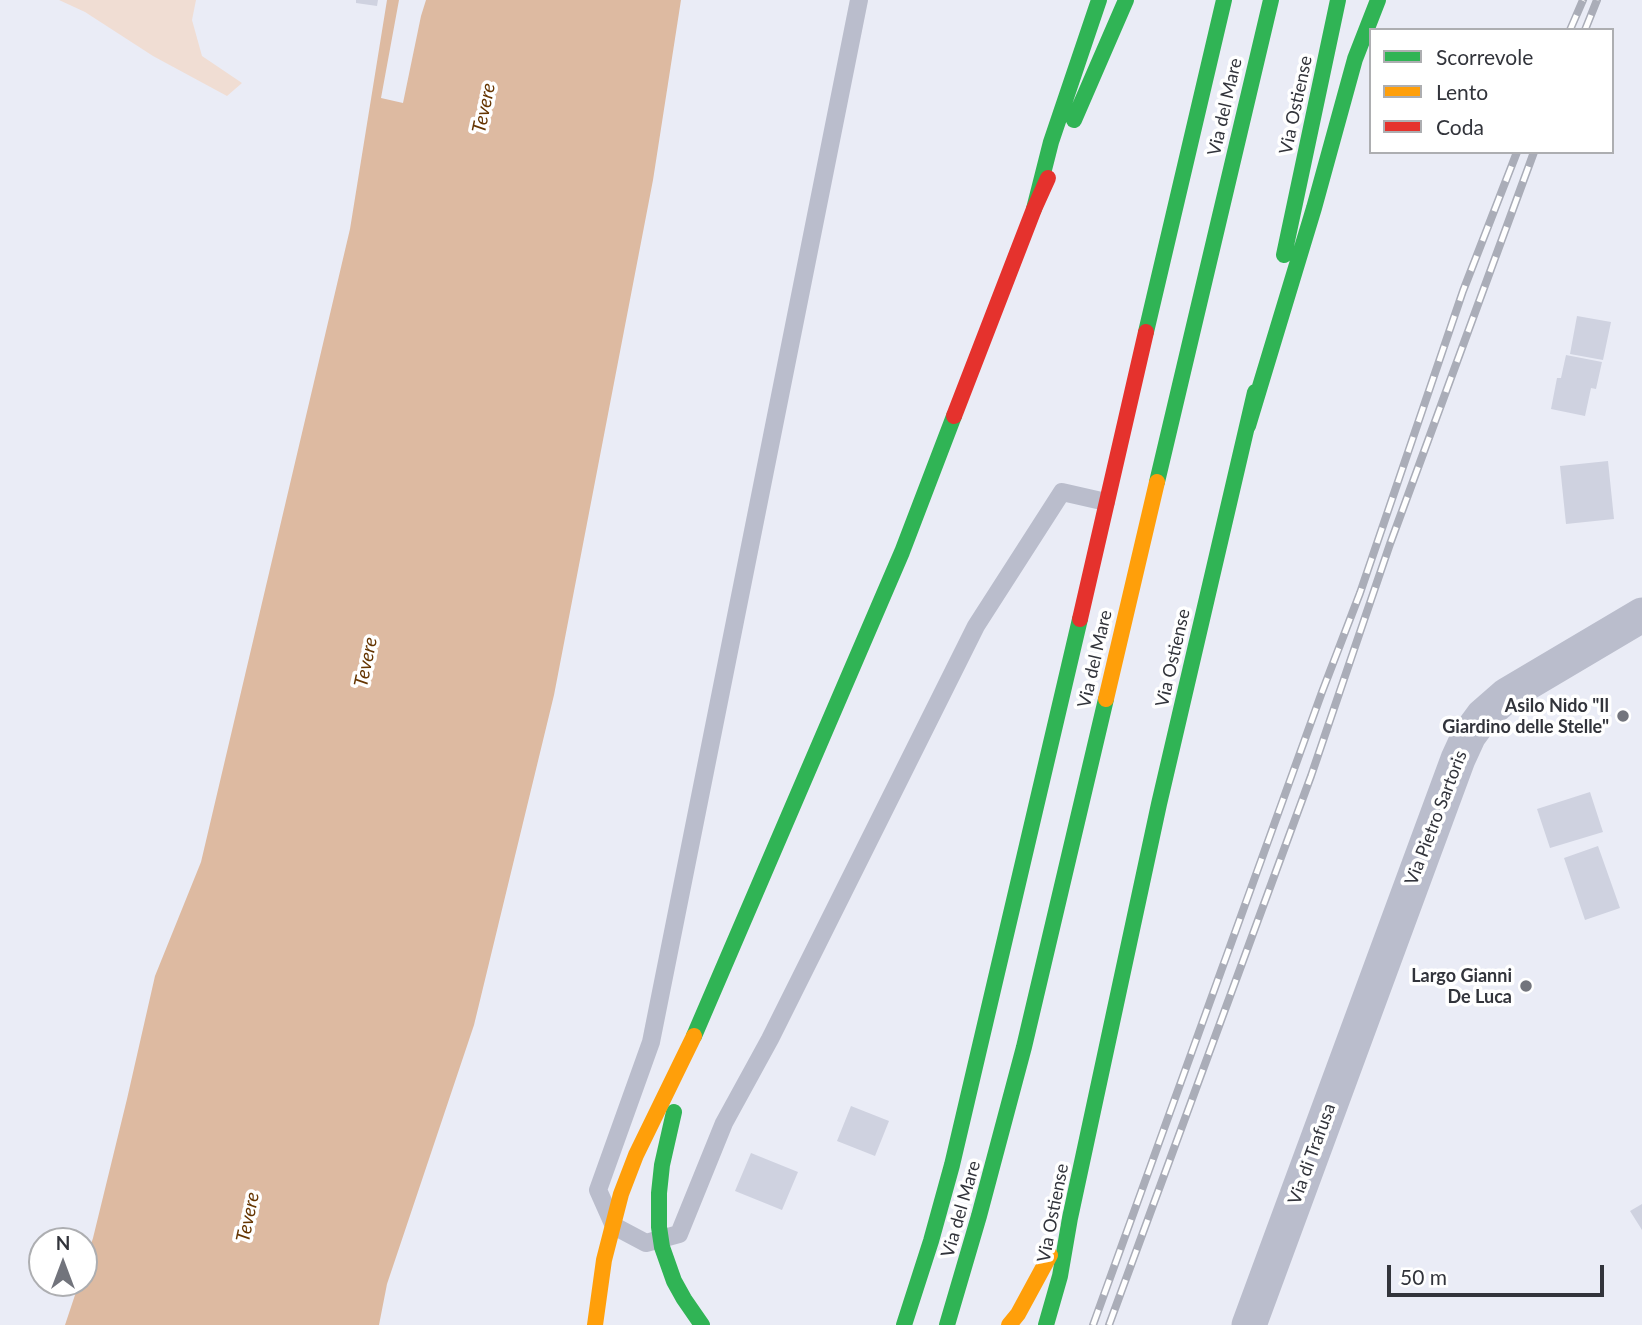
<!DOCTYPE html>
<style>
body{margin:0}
#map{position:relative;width:1642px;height:1325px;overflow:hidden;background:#eaecf6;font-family:Lato,sans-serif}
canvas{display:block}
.legend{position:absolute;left:1369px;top:28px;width:245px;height:126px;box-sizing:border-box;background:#fff;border:2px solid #adaeb1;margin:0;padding:9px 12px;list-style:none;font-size:21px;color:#32343b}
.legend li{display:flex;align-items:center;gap:14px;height:35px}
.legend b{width:35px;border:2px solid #adaeb1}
.north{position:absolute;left:28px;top:1227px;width:70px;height:70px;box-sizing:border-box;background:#fff;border:2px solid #adaeb1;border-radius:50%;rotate:0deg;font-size:19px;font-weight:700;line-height:28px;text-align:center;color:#32343b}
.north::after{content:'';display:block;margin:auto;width:24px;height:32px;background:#72747c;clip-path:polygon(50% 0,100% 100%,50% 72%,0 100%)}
.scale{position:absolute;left:1387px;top:1265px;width:217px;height:32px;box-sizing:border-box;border:4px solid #32343b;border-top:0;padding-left:9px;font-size:21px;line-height:24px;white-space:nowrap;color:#32343b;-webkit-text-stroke:5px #fff;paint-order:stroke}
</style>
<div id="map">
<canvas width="1642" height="1325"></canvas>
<ul class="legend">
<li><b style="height:9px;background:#30b455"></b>Scorrevole</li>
<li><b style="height:9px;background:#ff9f0a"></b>Lento</li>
<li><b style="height:9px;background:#e5322d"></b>Coda</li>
</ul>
<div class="north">N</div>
<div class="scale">50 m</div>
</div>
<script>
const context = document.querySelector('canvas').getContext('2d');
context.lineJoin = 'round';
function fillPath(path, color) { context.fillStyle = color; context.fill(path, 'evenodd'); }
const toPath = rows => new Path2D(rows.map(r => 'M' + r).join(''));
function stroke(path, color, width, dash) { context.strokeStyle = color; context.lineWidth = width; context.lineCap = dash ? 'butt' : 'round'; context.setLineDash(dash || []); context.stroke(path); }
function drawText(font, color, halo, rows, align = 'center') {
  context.font = font + ' Lato,sans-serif'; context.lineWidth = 7; context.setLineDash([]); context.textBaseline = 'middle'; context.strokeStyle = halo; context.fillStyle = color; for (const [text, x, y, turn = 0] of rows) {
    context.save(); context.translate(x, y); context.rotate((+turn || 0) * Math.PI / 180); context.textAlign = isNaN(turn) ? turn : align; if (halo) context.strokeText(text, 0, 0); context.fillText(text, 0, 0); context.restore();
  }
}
fillPath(toPath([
 [59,0,196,0,192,20,202,56,242,83,227,96,153,56,85,12]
]), '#f0ddd3');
fillPath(toPath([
 [387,0,681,0,653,180,554,695,474,1025,387,1284,379,1325,65,1325,79,1283,84,1283,84,1266,93,1238,127,1099,155,976,201,862,350,229]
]), '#ddbaa1');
fillPath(toPath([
 [399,0,426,0,421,16,403,103,381,98]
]), '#eaecf6');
fillPath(toPath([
 [356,0,378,0,377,6,356,3],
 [1577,316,1611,322,1603,360,1570,354],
 [1566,355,1602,362,1596,389,1591,388,1585,416,1551,409,1557,378,1561,378],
 [1608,461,1614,519,1566,524,1560,466],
 [1590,792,1603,832,1550,848,1537,809],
 [1598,846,1620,908,1585,920,1564,858],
 [851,1106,889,1121,875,1156,837,1141],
 [751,1153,798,1172,782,1210,735,1191],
 [1642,1204,1642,1230,1630,1211]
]), '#cfd2e0');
stroke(toPath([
 [859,0,651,1042,598,1190,614,1226,646,1243,679,1234,724,1123,770,1039,976,626,1062,492,1106,502]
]), '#babdcc', 18);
stroke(toPath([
 [1249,1325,1458,759,1469,735,1483,716,1507,695,1642,615]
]), '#babdcc', 35);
stroke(toPath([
 [1074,120,1126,0],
 [1034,209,1051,142,1099,0],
 [1284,255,1338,0],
 [1146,332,1224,0],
 [1248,426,1314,208,1355,59,1378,0],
 [1157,482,1271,0],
 [694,1036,902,552,954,416],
 [904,1325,931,1241,952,1165,1080,619],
 [947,1325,979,1216,1024,1047,1106,699],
 [1046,1325,1060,1276,1070,1218,1159,804,1255,392]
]), '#30b455', 16);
stroke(toPath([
 [1106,699,1157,482],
 [1009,1325,1018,1314,1050,1255]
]), '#ff9f0a', 16);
stroke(toPath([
 [954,416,1034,209,1048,178],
 [1080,619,1146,332]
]), '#e5322d', 16);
const rail = toPath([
 [1570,30,1583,0],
 [1585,30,1597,0],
 [1093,1325,1322,692,1360,593,1463,291,1517,152],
 [1109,1325,1311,776,1390,544,1534,152]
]);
stroke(rail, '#aaadb8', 8);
stroke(rail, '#fff', 5, [16]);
stroke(toPath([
 [674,1112,662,1165,659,1193,659,1227,662,1247,674,1281,684,1299,702,1325]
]), '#30b455', 16);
stroke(toPath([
 [595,1325,604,1260,621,1194,636,1155,694,1036]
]), '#ff9f0a', 16);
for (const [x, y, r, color] of [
 [1623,716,7,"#72747c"],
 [1526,986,7,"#72747c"]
]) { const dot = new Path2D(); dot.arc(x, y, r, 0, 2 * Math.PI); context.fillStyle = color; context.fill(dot); stroke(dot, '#fff', 2.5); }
drawText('18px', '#32343b', '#fff', [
 ["Via Ostiense",1296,105,-78],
 ["Via del Mare",1225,107,-77],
 ["Via Ostiense",1173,658,-77],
 ["Via del Mare",1095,659,-77],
 ["Via Pietro Sartoris",1436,818,-69],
 ["Via di Trafusa",1312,1154,-70],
 ["Via del Mare",961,1209,-74],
 ["Via Ostiense",1053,1213,-79]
]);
drawText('bold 18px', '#32343b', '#fff', [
 ["Asilo Nido \"Il",1609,706],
 ["Giardino delle Stelle\"",1609,727],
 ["Largo Gianni",1512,976],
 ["De Luca",1512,997]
], 'right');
drawText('italic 19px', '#653501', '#fff', [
 ["Tevere",484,108,-78],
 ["Tevere",366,662,-78],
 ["Tevere",248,1217,-78]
]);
</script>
